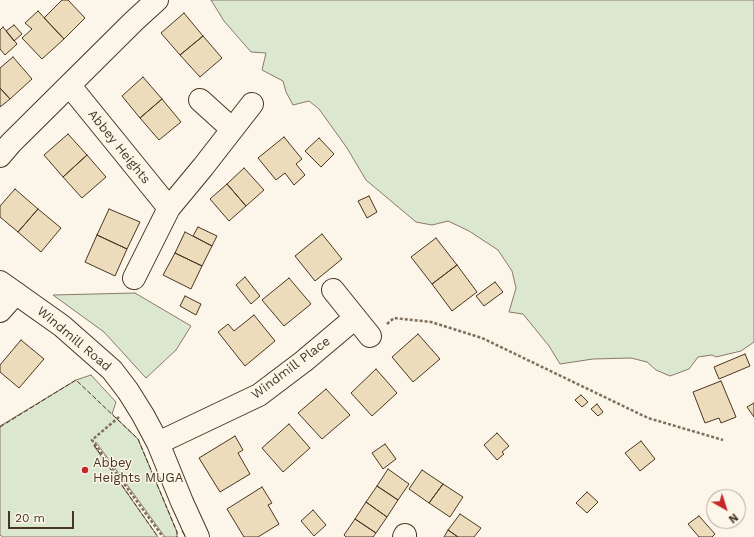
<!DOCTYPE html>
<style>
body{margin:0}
#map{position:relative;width:754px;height:537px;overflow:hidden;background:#fbf6e9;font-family:"Work Sans",sans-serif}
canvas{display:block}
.north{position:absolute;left:706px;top:489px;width:40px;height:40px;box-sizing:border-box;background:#fbf6e9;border:1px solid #b4a999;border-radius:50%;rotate:141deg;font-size:11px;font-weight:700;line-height:16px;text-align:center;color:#4a3520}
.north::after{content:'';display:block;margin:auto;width:14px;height:18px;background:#c62828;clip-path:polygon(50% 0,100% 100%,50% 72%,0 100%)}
.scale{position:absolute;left:8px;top:511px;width:66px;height:18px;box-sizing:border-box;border:2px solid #4a3520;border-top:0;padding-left:5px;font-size:12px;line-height:14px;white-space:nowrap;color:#4a3520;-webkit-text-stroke:3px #fbf6e9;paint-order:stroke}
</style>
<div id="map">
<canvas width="754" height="537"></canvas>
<div class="north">N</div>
<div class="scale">20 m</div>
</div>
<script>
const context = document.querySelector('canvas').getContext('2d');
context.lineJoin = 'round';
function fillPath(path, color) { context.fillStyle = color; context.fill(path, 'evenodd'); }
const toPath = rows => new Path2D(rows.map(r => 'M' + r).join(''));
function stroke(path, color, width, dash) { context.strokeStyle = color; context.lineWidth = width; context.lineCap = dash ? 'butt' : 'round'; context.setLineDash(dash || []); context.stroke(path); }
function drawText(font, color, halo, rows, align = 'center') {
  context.font = font + ' "Work Sans",sans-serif'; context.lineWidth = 3; context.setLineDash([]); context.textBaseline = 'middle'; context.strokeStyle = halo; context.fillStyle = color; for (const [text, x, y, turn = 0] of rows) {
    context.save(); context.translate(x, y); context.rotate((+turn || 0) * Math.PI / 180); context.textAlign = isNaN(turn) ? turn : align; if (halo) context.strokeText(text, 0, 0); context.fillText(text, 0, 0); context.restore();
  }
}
const green = toPath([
 [211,0,754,0,754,342,741,351,716,357,712,355,698,357,689,369,670,376,656,370,647,362,631,358,593,359,560,364,549,346,523,314,509,312,516,288,512,271,498,250,469,231,448,221,432,225,416,222,366,180,347,148,319,109,309,101,293,105,286,92,283,81,262,70,266,53,251,52,224,21,211,0],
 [135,293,191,326,176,350,146,378,104,332,53,295,135,293],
 [91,375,116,402,112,414,138,439,177,532,177,537,165,537,96,442,94,446,158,537,3,537,0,535,0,426,76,380,91,375]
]);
fillPath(green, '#dce7d0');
stroke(green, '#887966', 1);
const building = toPath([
 [62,0,68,0,85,18,64,39,44,18,62,0],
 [38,11,64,39,42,59,22,38,32,29,25,23,38,11],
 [184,13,203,36,180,55,161,33,184,13],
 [14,25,22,34,14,41,6,31,14,25],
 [3,27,17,44,5,55,0,49,0,30,3,27],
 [203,36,222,58,200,77,180,55,203,36],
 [13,57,32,79,10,99,0,88,0,68,13,57],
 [143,77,162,99,140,118,122,96,143,77],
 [0,88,10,99,0,107,0,88],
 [162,99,181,122,159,140,140,118,162,99],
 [68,134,87,155,63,177,44,155,68,134],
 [284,137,302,159,296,164,305,175,294,185,285,173,276,180,258,158,284,137],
 [319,138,334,154,321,167,305,151,319,138],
 [87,155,106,177,82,198,63,177,87,155],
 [244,168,264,190,246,206,227,184,244,168],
 [227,184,246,206,229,221,210,199,227,184],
 [15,189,38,209,18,232,0,217,0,206,15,189],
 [369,196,377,212,367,218,358,201,369,196],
 [38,209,61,228,41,252,18,232,38,209],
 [109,209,140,222,127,249,97,235,109,209],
 [198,227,217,236,212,246,193,236,198,227],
 [185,232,212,246,202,266,175,253,185,232],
 [322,234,342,259,315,281,295,256,322,234],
 [97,235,127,249,115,276,85,262,97,235],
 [436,238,457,265,432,284,411,257,436,238],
 [175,253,202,266,191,289,163,275,175,253],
 [457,265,477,292,452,311,432,284,457,265],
 [245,277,260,296,251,304,236,285,245,277],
 [289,278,311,304,284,326,262,300,289,278],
 [495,282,503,292,484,306,476,296,495,282],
 [185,296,201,304,196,315,180,306,185,296],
 [254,315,275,341,245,366,218,332,228,324,234,331,254,315],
 [418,334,440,359,413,382,392,357,418,334],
 [21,340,44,359,19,388,0,372,0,365,21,340],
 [745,354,750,366,719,379,714,367,745,354],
 [376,369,397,393,372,416,351,393,376,369],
 [721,381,736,417,721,423,719,418,705,423,693,392,721,381],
 [326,389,350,415,322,439,298,413,326,389],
 [581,395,588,402,582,407,575,400,581,395],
 [754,403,754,417,747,407,754,403],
 [597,404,603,412,598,416,591,409,597,404],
 [289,424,310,448,283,472,262,448,289,424],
 [497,433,509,446,502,452,504,454,497,460,484,445,497,433],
 [235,436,243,450,238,453,250,474,220,492,199,458,235,436],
 [641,441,655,459,640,471,625,453,641,441],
 [385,444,396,459,383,469,372,453,385,444],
 [388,469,409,484,398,500,377,486,388,469],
 [422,470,443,484,429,503,409,489,422,470],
 [443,484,463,497,450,517,429,503,443,484],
 [377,486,398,500,387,517,366,502,377,486],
 [262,487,272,503,268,505,279,524,258,537,244,537,227,509,262,487],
 [587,492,598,502,587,513,576,503,587,492],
 [366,502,387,517,376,533,355,519,366,502],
 [313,510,326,525,314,536,301,521,313,510],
 [460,514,481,528,474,537,458,537,448,530,460,514],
 [699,516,715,534,712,537,699,537,688,524,699,516],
 [355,519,376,533,373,537,346,537,344,535,355,519],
 [448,530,458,537,444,537,448,530]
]);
fillPath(building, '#ecdcbc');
stroke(building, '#4a3520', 1);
const minor = toPath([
 [70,86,169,208],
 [200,100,232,129],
 [0,156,11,143,134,21,157,0],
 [134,278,169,208,203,167,252,104],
 [0,282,62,326,112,370,128,391,143,415,158,443,182,502,198,537],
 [333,290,370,336],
 [0,311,16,293],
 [158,443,259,395,304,361,355,318],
 [404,537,405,535]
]);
stroke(minor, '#4a3520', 24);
stroke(toPath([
 [387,324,394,318,431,322,482,338,648,418,723,440],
 [119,417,92,440,163,537]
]), '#7f6f5c', 2.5, [3, 2]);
stroke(minor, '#fbf6e9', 22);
stroke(toPath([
 [0,427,76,380,138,439,177,532,177,537],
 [94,445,158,537],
 [182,531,186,537]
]), '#4a3520', 1, [5, 2]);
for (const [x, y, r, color] of [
 [85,470,4,"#c62828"]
]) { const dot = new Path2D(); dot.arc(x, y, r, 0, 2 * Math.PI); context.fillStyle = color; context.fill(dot); stroke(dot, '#fbf6e9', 1.5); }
drawText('13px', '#4a3520', '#fbf6e9', [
 ["Abbey Heights",119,147,51],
 ["Windmill Road",74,339,40],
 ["Windmill Place",291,368,-37]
]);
drawText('13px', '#4a3520', '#fbf6e9', [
 ["Abbey",93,463],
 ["Heights MUGA",93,478]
], 'left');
</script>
